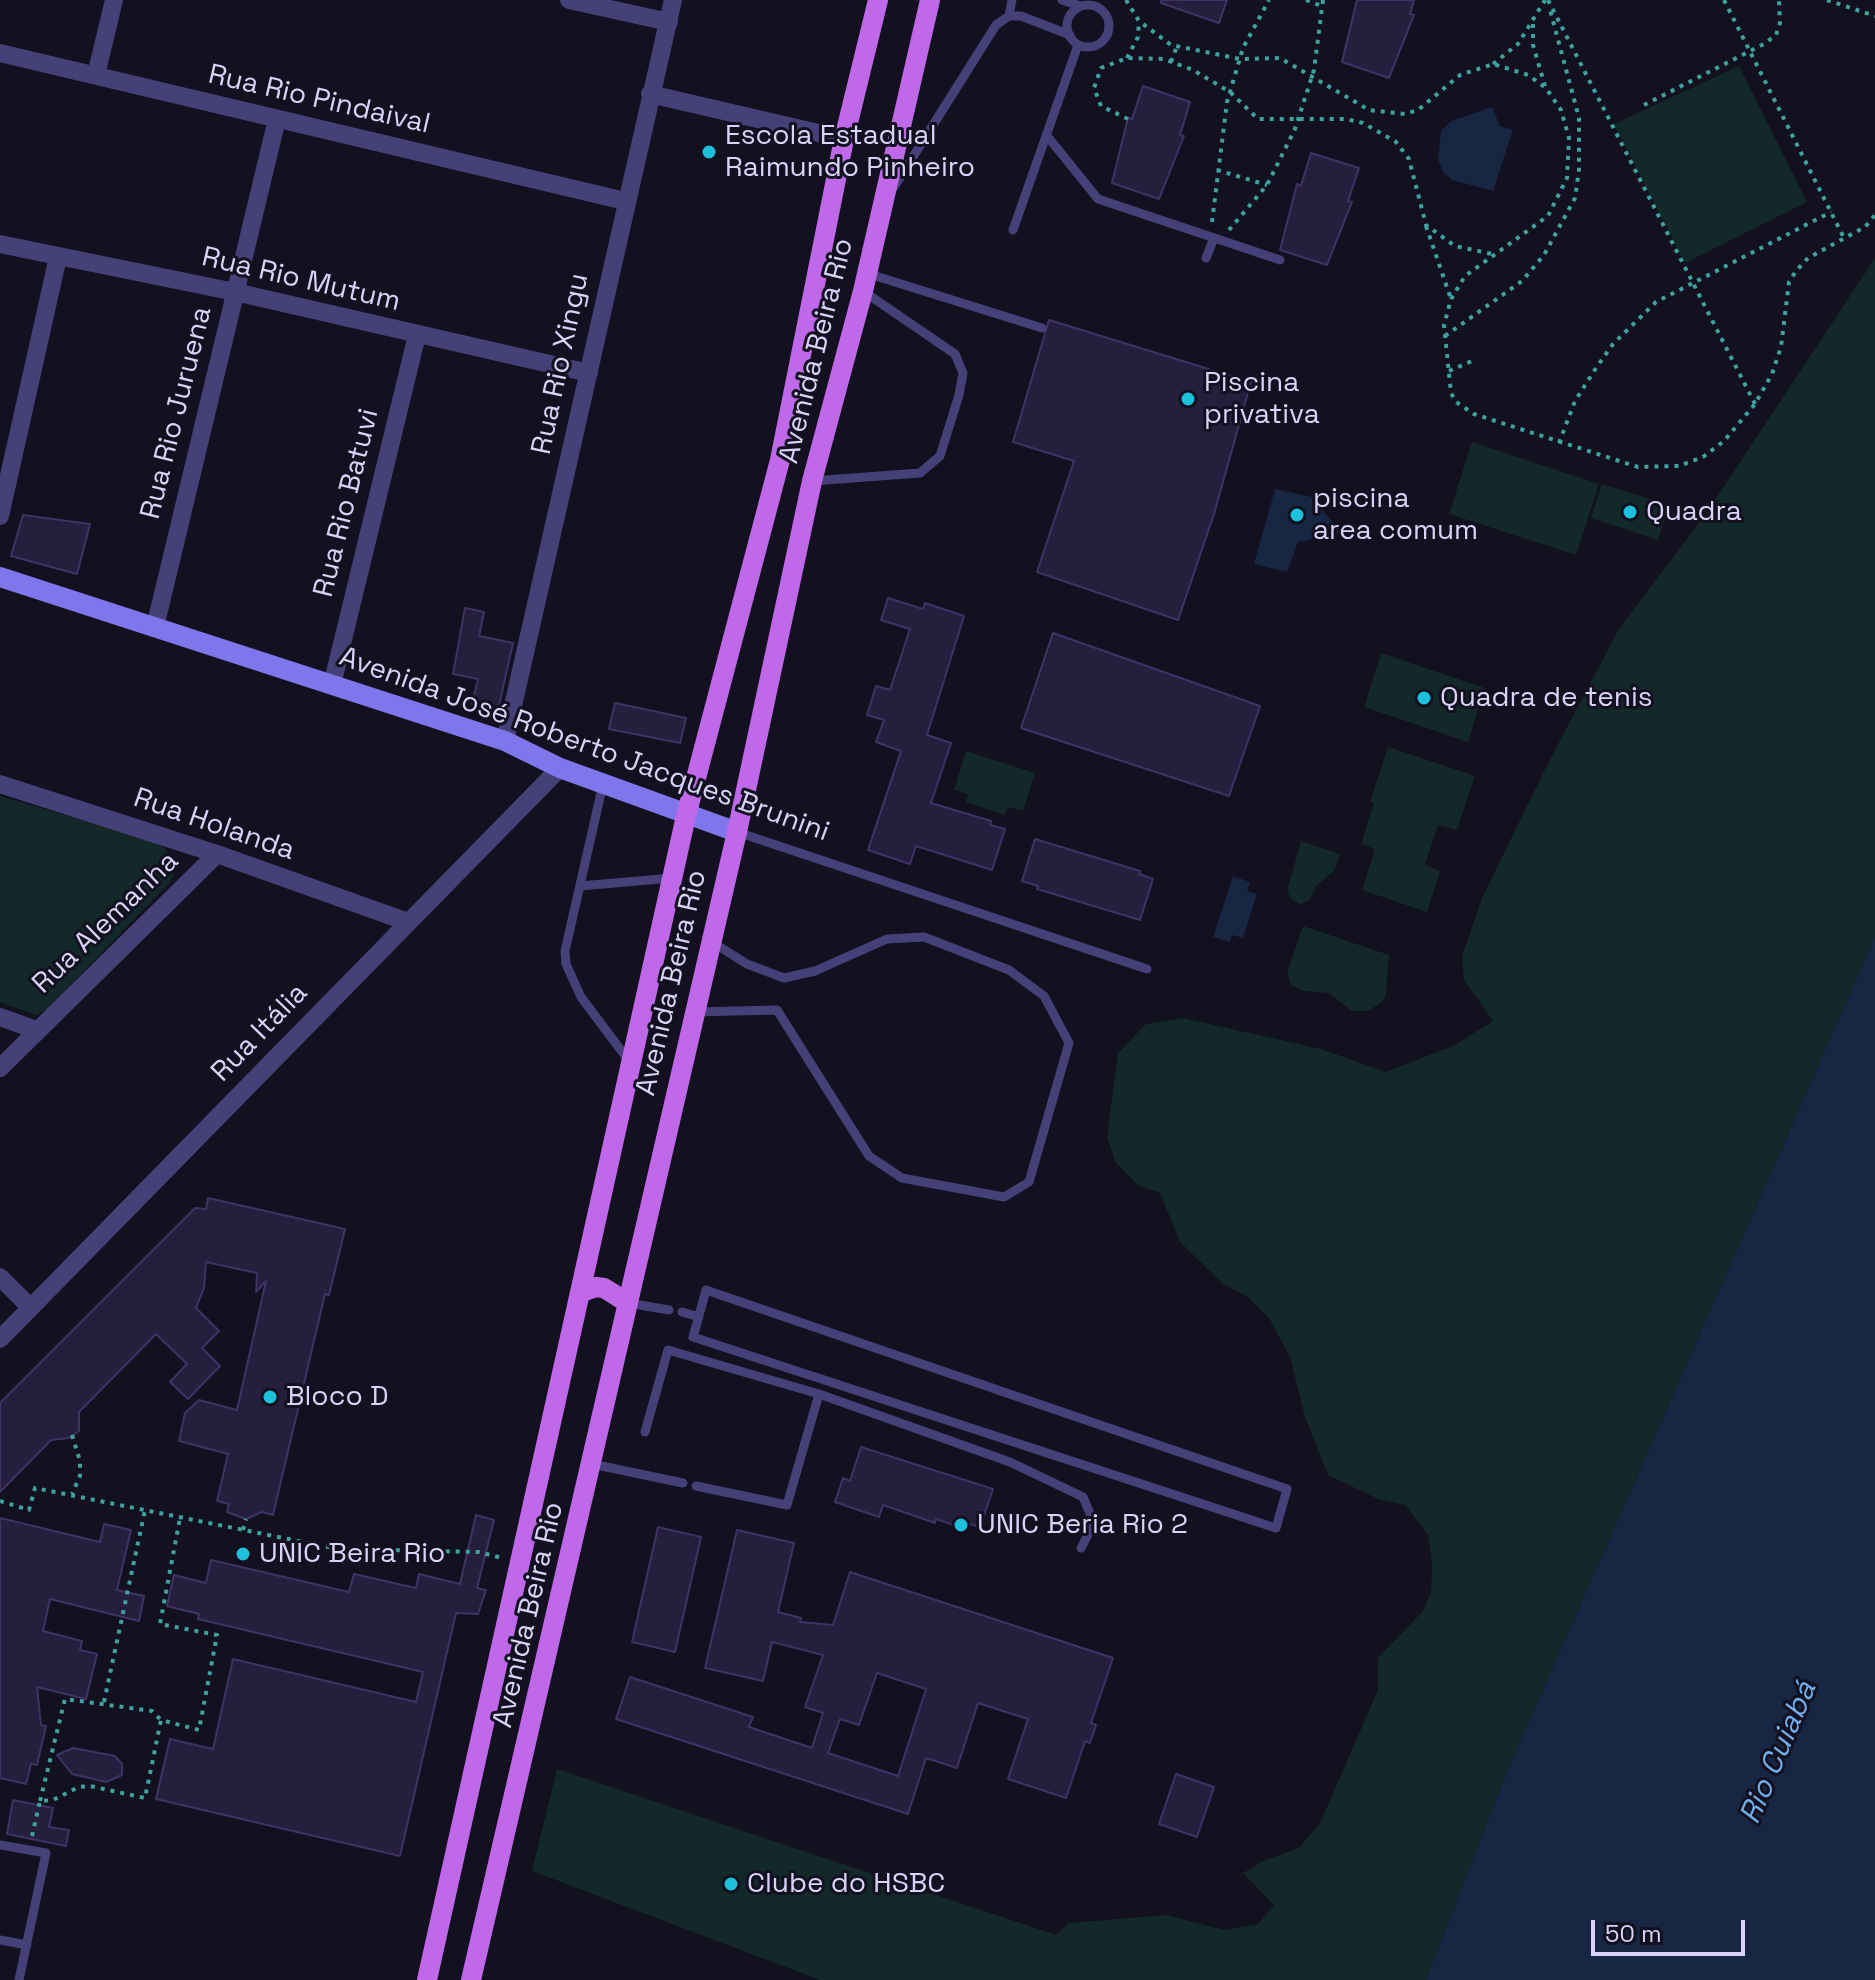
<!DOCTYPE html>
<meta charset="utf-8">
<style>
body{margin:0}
#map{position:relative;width:1875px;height:1980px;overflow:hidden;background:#13101f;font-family:"Space Grotesk",sans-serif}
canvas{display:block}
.scale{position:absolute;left:1591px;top:1920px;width:154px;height:36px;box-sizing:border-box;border:4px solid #d9d3f9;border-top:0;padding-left:10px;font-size:24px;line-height:28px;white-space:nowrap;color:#d9d3f9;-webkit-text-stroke:6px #13101f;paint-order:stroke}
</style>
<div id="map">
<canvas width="1875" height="1980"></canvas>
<div class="scale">50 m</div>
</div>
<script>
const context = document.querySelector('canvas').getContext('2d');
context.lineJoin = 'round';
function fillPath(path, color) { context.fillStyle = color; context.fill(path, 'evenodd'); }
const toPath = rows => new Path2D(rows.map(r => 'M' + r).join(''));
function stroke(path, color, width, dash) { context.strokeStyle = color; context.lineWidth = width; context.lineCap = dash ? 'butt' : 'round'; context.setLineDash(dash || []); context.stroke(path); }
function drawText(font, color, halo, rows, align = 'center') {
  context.font = font + ' "Space Grotesk",sans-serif'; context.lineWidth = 6; context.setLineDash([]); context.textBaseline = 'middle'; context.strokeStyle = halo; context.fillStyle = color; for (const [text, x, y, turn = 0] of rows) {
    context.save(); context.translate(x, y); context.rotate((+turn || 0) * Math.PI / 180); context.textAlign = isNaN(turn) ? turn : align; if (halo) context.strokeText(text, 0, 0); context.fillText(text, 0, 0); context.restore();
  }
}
fillPath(toPath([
 [1739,66,1807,202,1685,263,1614,124],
 [1875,258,1875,937,1508,1769,1426,1980,820,1980,532,1871,557,1769,1056,1935,1069,1923,1166,1915,1224,1930,1258,1924,1274,1905,1243,1873,1263,1861,1299,1848,1320,1823,1378,1690,1378,1658,1423,1611,1431,1592,1432,1562,1428,1535,1405,1505,1378,1499,1328,1475,1305,1417,1290,1357,1269,1318,1248,1297,1223,1284,1180,1242,1160,1193,1138,1185,1116,1163,1107,1137,1118,1053,1146,1024,1183,1018,1321,1049,1386,1072,1455,1045,1493,1021,1464,980,1462,956,1482,898,1547,765,1619,629,1705,515],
 [1472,442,1599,484,1576,555,1449,514],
 [1602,484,1669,505,1658,540,1591,518],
 [1381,653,1485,688,1468,742,1364,707],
 [1388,747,1475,776,1457,830,1438,825,1425,865,1440,871,1427,912,1362,890,1375,849,1361,844,1374,803,1370,801],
 [966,751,1035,773,1023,811,1008,807,1004,815,966,802,968,794,954,790],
 [0,796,160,843,179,865,170,882,49,1008,36,1015,0,1002],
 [1301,841,1340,854,1334,871,1316,886,1310,900,1301,904,1292,900,1287,891],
 [1303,926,1389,955,1386,995,1382,1002,1368,1011,1352,1011,1329,993,1304,991,1291,985,1287,973]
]), '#132828');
fillPath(toPath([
 [1492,107,1500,126,1513,130,1493,191,1452,180,1443,172,1438,159,1441,131,1451,121],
 [1275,489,1312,497,1341,533,1298,542,1287,572,1254,564],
 [1233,876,1250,882,1247,891,1257,894,1243,938,1232,935,1230,942,1213,937],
 [1875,937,1875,1980,1426,1980,1508,1769]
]), '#162643');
const building = toPath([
 [1161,0,1227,0,1219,23,1161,3,1161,0],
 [1357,0,1414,0,1410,14,1414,15,1389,78,1342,62,1357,0],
 [1143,86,1190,102,1180,135,1184,136,1159,199,1112,183,1128,118,1132,119,1143,86],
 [1311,153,1359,168,1348,201,1352,202,1327,265,1280,250,1297,184,1301,186,1311,153],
 [1049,320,1251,382,1214,514,1178,620,1037,572,1074,461,1013,442,1049,320],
 [23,515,90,524,77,574,11,556,23,515],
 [888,598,923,609,925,603,964,616,927,735,951,743,931,803,991,821,990,825,1005,829,992,870,916,846,910,864,868,850,901,751,876,742,884,720,867,715,876,686,890,690,910,629,881,620,888,598],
 [465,608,484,612,479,636,513,643,498,710,472,704,478,679,453,674,465,608],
 [1053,633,1260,706,1229,796,1021,728,1053,633],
 [615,703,686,718,680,743,609,729,615,703],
 [1035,839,1140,871,1139,874,1153,879,1140,920,1037,889,1038,886,1022,881,1035,839],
 [208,1198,345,1229,329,1295,325,1294,273,1515,262,1512,246,1519,227,1512,229,1504,217,1501,228,1454,179,1441,185,1413,199,1400,237,1410,266,1281,256,1292,257,1273,206,1262,204,1288,196,1308,219,1331,202,1348,220,1366,188,1399,170,1382,187,1364,156,1334,79,1412,79,1431,69,1438,51,1440,0,1492,0,1403,195,1208,206,1209,208,1198],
 [861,1447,993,1489,980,1527,967,1523,965,1529,936,1519,935,1523,883,1505,879,1517,835,1502,843,1478,850,1481,861,1447],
 [476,1515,494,1520,477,1588,486,1590,478,1614,456,1613,400,1856,156,1799,170,1739,213,1749,233,1659,416,1702,423,1672,198,1619,199,1614,167,1606,174,1575,206,1583,211,1560,349,1592,354,1574,416,1588,419,1574,460,1584,476,1515],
 [0,1518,100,1542,104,1524,131,1530,117,1590,144,1596,139,1621,50,1599,43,1631,82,1641,80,1650,97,1654,86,1699,37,1687,41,1725,46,1726,37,1765,31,1764,26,1784,0,1778,0,1518],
 [658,1527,701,1537,675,1652,632,1642,658,1527],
 [737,1530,794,1543,778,1612,801,1618,800,1622,833,1625,850,1572,1113,1658,1091,1723,1096,1725,1090,1743,1085,1741,1066,1798,1008,1779,1028,1719,978,1703,957,1768,926,1758,908,1814,616,1719,630,1677,753,1717,749,1727,812,1748,823,1713,805,1707,823,1655,772,1642,763,1681,705,1668,737,1530],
 [877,1673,926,1689,898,1776,828,1753,840,1719,859,1725,877,1673],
 [73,1748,115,1756,122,1764,122,1775,106,1782,72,1774,57,1755,73,1748],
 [1176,1774,1214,1787,1197,1837,1159,1824,1176,1774],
 [13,1800,53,1808,49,1827,69,1830,66,1846,7,1834,13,1800]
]);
fillPath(building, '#261e3d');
stroke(building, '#3f3366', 2);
stroke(toPath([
 [1126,0,1139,21,1171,45,1240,59,1280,58,1369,110,1405,114,1418,110,1460,75,1493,64,1528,75,1546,88,1561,110,1569,138,1567,178,1548,216,1465,276,1451,299,1444,325,1451,393,1456,402,1474,414,1638,467,1679,466,1703,457,1724,441,1755,404,1772,374,1781,347,1789,282,1796,271,1808,258,1865,227,1875,215],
 [1306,0,1322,6],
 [1548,0,1755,404],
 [1724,0,1844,238],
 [1827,0,1875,16],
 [1533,24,1533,45,1545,86],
 [1127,58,1138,37,1139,21],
 [1171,62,1177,46],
 [1493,64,1518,44,1545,0],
 [1644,105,1764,44,1776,35,1780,23,1779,0],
 [1128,119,1101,106,1094,88,1101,68,1127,58,1164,59,1193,70,1230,92,1258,119,1346,119,1363,123,1396,142,1409,159,1426,225,1455,246,1492,254],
 [1217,170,1267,185],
 [1212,222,1227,102,1243,48,1269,0],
 [1426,226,1451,299],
 [1229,230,1267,185,1295,129,1314,70,1323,0],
 [1445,336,1522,281,1544,255,1575,198,1579,170,1579,118,1549,6],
 [1449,371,1472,361],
 [1559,443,1575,401,1596,368,1613,344,1656,302,1831,212],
 [72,1435,80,1461,80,1476,72,1494],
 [0,1501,29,1510,35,1488,338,1549,479,1552,502,1558],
 [243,1530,246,1519],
 [104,1702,145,1510],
 [40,1801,65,1699,152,1711,161,1720],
 [32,1836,40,1801,53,1800,79,1787,90,1786,145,1798,161,1720,199,1730,217,1635,160,1624,180,1518]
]), '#3ea3a0', 4, [4, 6]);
stroke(toPath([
 [1062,0,1080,6],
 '1067 26a21 21 0 1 1 42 0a21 21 0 1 1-42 0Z',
 [1009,16,1012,0],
 [1048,137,1098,199,1280,260],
 [894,187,996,25,1009,16,1021,16,1070,35],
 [1013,230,1078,45],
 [1206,258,1214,238],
 [866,273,1042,328],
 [812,481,920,473,940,456,959,395,963,373,955,354,863,291],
 [603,784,565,951,566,964,581,997,629,1061],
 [737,832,1147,969],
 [580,886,672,878],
 [694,1012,777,1010,869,1156,902,1178,1004,1197,1029,1182,1069,1043,1044,996,1009,970,924,937,887,939,815,971,784,978,747,964,712,942],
 [706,1290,1287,1489,1276,1528,693,1337,706,1290],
 [628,1303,669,1310],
 [682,1312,699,1317],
 [645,1432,668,1350,819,1394,1010,1462,1083,1497,1094,1523,1081,1548],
 [592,1464,683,1483],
 [696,1486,787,1505,819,1394],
 [0,1845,46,1853,19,1980],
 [0,1940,27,1945]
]), '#454178', 9);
stroke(toPath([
 [569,0,669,22],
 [0,53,625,201],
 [96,75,114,0],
 [650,94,844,139],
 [0,244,235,292,589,373],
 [0,516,58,257],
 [155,627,277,119],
 [332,685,417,335],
 [505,741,673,0],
 [0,784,217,854,408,922],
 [0,1017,36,1030],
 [0,1068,217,854],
 [0,1277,30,1307],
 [0,1339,560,768]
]), '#454178', 18);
stroke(toPath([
 [0,577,505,741,560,768,737,832]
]), '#7e77ec', 20);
stroke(toPath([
 [580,1293,596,1287,604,1288,628,1303],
 [427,1980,686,816,780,460,844,139,878,0],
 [471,1980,737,832,812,481,863,291,930,0]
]), '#bf69ea', 20);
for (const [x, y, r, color] of [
 [709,152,8,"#1ec1db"],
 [1188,399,8,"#1ec1db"],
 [1630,512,8,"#1ec1db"],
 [1297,515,8,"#1ec1db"],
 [1424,698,8,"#1ec1db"],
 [270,1397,8,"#1ec1db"],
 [961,1525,8,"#1ec1db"],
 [243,1554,8,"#1ec1db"],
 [731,1884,8,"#1ec1db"]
]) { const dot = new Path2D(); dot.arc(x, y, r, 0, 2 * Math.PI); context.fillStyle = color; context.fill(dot); stroke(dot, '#13101f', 3); }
drawText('28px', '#d9d3f9', '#13101f', [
 ["Rua Rio Pindaival",319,100,13],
 ["Rua Rio Mutum",301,280,13],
 ["Avenida Beira Rio",817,351,-76],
 ["Rua Rio Xingu",561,364,-78],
 ["Rua Rio Juruena",177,413,-76],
 ["Rua Rio Batuvi",347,503,-76],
 ["Avenida José Roberto Jacques Brunini",584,745,20],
 ["Rua Holanda",214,825,19],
 ["Rua Alemanha",106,923,-44],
 ["Avenida Beira Rio",672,983,-77],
 ["Rua Itália",260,1033,-46],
 ["Avenida Beira Rio",529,1615,-77]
]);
drawText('28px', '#d9d3f9', '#13101f', [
 ["Escola Estadual",725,136],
 ["Raimundo Pinheiro",725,168],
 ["Piscina",1204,383],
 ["privativa",1204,415],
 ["piscina",1313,499],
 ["area comum",1313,531],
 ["Quadra",1646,512],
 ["Quadra de tenis",1440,698],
 ["Bloco D",286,1397],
 ["UNIC Beria Rio 2",977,1525],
 ["UNIC Beira Rio",259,1554],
 ["Clube do HSBC",747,1884]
], 'left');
drawText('italic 30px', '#6fadeb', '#13101f', [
 ["Rio Cuiabá",1779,1753,-67]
]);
</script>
